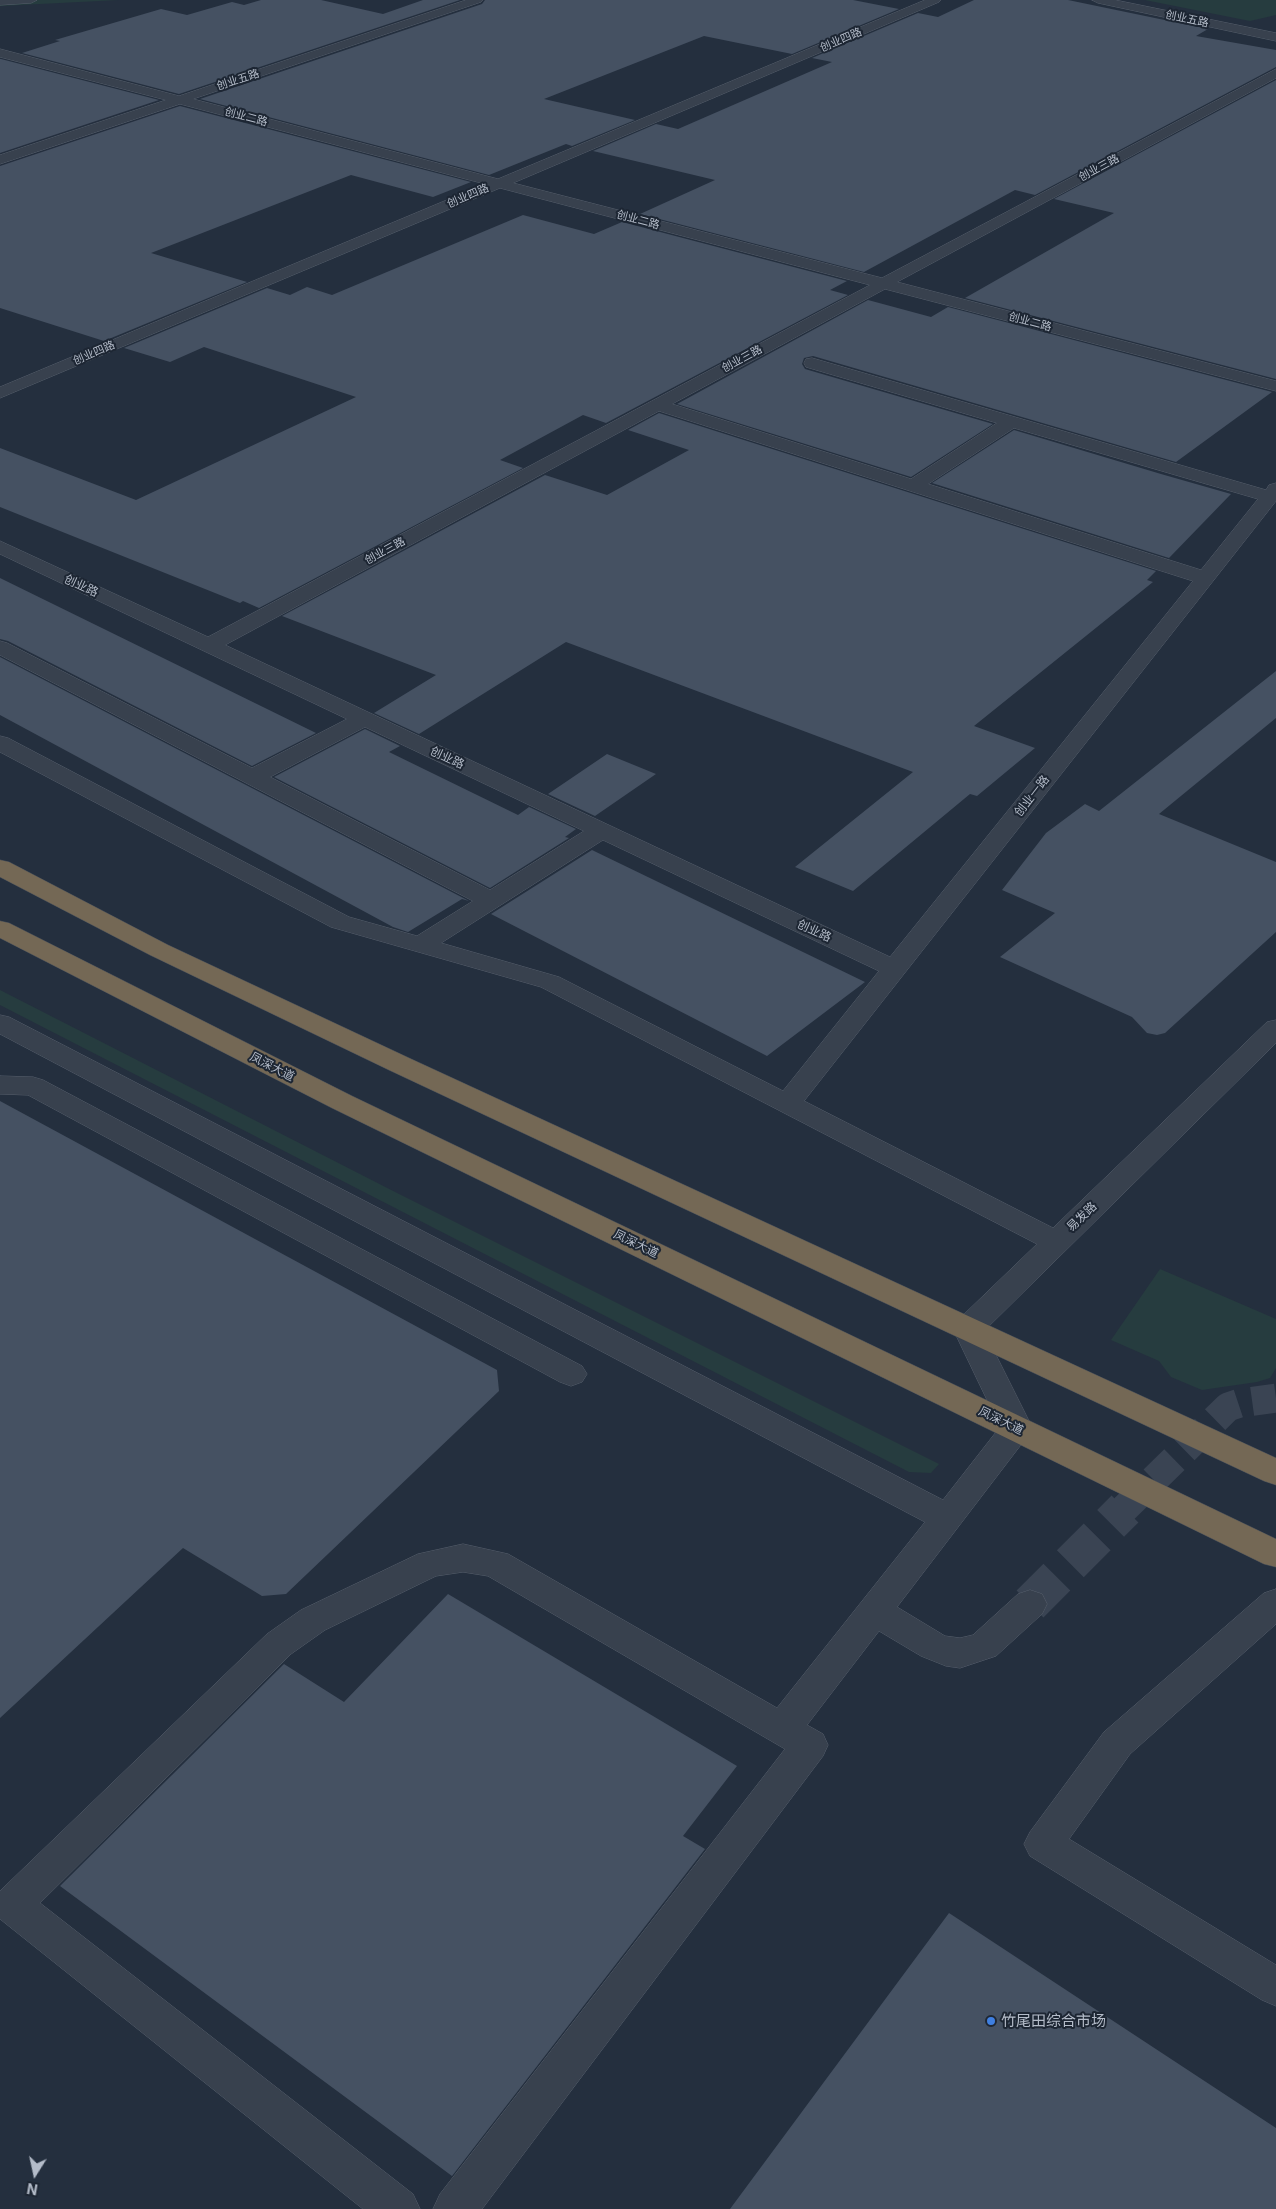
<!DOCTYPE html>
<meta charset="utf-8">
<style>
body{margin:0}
#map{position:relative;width:1276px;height:2209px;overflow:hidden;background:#242f3e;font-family:Inter,sans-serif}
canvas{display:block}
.north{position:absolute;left:10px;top:2149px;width:50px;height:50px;-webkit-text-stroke:4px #1d2633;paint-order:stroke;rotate:190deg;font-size:14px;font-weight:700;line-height:20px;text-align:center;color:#b4bcc9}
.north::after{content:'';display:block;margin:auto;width:18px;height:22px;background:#b4bcc9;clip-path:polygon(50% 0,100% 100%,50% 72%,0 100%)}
</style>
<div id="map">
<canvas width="1276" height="2209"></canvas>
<div class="north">N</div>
</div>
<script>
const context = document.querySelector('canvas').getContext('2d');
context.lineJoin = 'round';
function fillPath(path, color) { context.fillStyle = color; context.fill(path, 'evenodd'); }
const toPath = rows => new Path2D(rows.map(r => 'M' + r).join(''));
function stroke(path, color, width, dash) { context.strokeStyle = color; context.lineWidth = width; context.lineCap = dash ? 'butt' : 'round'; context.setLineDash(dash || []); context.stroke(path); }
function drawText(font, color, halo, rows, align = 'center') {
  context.font = font + ' Inter,"Noto Sans SC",sans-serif'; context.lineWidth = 4; context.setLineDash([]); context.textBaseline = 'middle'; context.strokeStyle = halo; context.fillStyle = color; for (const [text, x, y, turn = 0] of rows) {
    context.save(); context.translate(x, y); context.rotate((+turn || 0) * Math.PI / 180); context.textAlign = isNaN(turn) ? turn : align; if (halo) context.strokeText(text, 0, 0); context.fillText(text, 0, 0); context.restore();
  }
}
fillPath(toPath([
 [0,0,119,0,0,6],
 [1145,0,1276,0,1276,15,1250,21],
 [0,990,399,1194,939,1464,931,1473,909,1472,0,1005],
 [1160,1269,1276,1319,1276,1368,1270,1378,1257,1382,1202,1390,1171,1377,1159,1361,1111,1340]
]), '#263c3f');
fillPath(toPath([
 [261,0,321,0,383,14,423,0,460,0,179,94,22,53,60,41,55,40,161,9,187,15,232,2,244,5],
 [485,0,853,0,899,9,792,54,704,36,544,99,635,120,572,146,566,144,489,175,200,99,482,4],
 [974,0,1068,0,1208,29,1196,36,1276,50,1276,67,1035,195,1015,190,864,272,640,214,715,180,593,151,656,124,678,129,832,62,812,58,918,13,938,17],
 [0,59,1,59,159,100,0,153],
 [1276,80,1276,379,965,298,1114,213,1054,199],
 [180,106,471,182,433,197,351,175,151,253,247,282,104,341,0,308,0,166],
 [523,215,594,234,622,222,847,281,830,290,848,295,606,423,583,415,500,460,523,468,259,608,243,601,240,603,0,507,0,448,136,500,356,397,204,347,170,362,124,348,267,288,290,295,307,287,332,295],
 [868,300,931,317,948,307,1272,392,1176,462,813,356,804,358,802,364,805,369,993,424,911,477,677,404],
 [659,413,1156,571,1147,580,1153,582,974,726,1035,748,977,796,970,794,853,891,795,867,913,772,566,642,419,734,374,713,436,675,282,616,545,475,607,495,689,450,628,430],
 [1014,430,1161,474,1231,494,1169,558,932,483],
 [0,578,316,733,252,766,8,641,0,639],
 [0,657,469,901,462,899,408,932,393,927,0,715],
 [1276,671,1276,718,1159,814,1276,862,1276,932,1165,1033,1157,1035,1147,1033,1132,1017,1000,957,1055,913,1002,890,1046,833,1085,804,1099,811],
 [365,729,400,746,389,752,518,815,529,807,576,829,565,837,569,838,490,888,274,777],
 [607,754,656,774,595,816,548,794],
 [592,850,865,982,767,1056,491,914],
 [0,1101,497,1370,499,1391,286,1594,262,1596,183,1548,0,1718],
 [448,1594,737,1766,683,1836,705,1849,452,2176,60,1886,284,1664,344,1702],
 [949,1913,1276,2128,1276,2209,730,2209]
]), '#455162');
stroke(toPath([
 [1123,1510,1228,1407,1240,1403,1276,1398]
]), '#3a4453', 29, [29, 14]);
stroke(toPath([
 [1030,1604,1125,1509]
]), '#3a4453', 38, [38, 19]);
const minor = toPath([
 [0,0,37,0,31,3,0,5,0,0],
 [466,0,483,0,481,2,193,99,498,179,925,0,941,0,939,2,513,183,882,278,1276,69,1276,78,897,282,1276,381,1276,391,885,289,672,404,911,479,997,423,806,367,804,363,806,359,812,358,1266,490,1269,485,1276,483,1276,501,804,1101,1053,1228,1267,1022,1276,1020,1276,1043,984,1331,1033,1429,897,1607,945,1636,960,1638,973,1635,1018,1594,1030,1590,1042,1594,1047,1604,1042,1614,996,1656,960,1668,946,1666,921,1656,879,1631,807,1725,823,1734,828,1745,823,1756,482,2209,433,2209,440,2194,785,1749,488,1576,463,1572,436,1576,325,1630,291,1654,40,1903,413,2194,420,2209,363,2209,0,1919,0,1891,267,1634,301,1610,418,1554,463,1544,508,1554,777,1708,925,1522,0,1034,0,1015,9,1017,943,1500,1000,1427,953,1329,957,1321,1037,1244,541,987,331,927,0,752,0,736,8,738,349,917,417,936,473,901,0,655,0,641,7,643,252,768,347,719,0,554,0,541,208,637,870,285,500,188,0,398,0,387,485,184,180,104,0,164,0,155,166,100,0,57,0,49,179,96,466,0],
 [659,411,1193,581,890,957,225,645,659,411],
 [1014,428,1258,499,1201,570,928,484,1014,428],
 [365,727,584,831,490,890,270,777,365,727],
 [603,840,879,971,783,1091,559,977,441,943,603,840],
 [1092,0,1115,0,1276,33,1276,41,1098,3,1092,0],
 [0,1076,33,1077,43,1080,582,1366,587,1374,582,1382,571,1386,560,1382,28,1095,0,1094,0,1076],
 [1276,1589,1276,1624,1130,1754,1069,1839,1276,1965,1276,2006,1262,2000,1030,1856,1024,1844,1030,1832,1104,1732,1264,1593,1276,1589]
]);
const highway = toPath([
 [0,860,9,862,168,945,409,1058,1276,1458,1276,1485,1264,1481,389,1070,150,955,0,877,0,860],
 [0,921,9,923,352,1096,1276,1539,1276,1567,1264,1564,332,1108,0,938,0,921]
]);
stroke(minor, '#565f6c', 1);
stroke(highway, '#434c59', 1);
fillPath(minor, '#38414e');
fillPath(highway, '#746855');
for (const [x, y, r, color] of [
 [991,2021,5,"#3f7fe0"]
]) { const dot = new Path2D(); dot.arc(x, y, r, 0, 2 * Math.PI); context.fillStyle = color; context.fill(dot); stroke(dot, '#1d2633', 2); }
drawText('11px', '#b4bcc9', '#1d2633', [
 ["创业五路",1187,19,12],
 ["创业四路",841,40,-23],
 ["创业五路",238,80,-18],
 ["创业二路",246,117,15],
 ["创业三路",1099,168,-28],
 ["创业四路",468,196,-23],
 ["创业二路",638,220,15],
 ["创业二路",1030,322,15],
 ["创业四路",94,353,-23],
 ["创业三路",742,359,-28],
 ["创业三路",385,551,-28]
]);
drawText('12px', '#b4bcc9', '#1d2633', [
 ["创业路",81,586,25],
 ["创业路",447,758,25],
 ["创业一路",1032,796,-52],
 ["创业路",814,931,25],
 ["凤深大道",272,1067,27],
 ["易发路",1082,1217,-44],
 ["凤深大道",636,1244,26],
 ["凤深大道",1001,1421,26]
]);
drawText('15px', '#b4bcc9', '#1d2633', [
 ["竹尾田综合市场",1001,2021]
], 'left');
</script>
